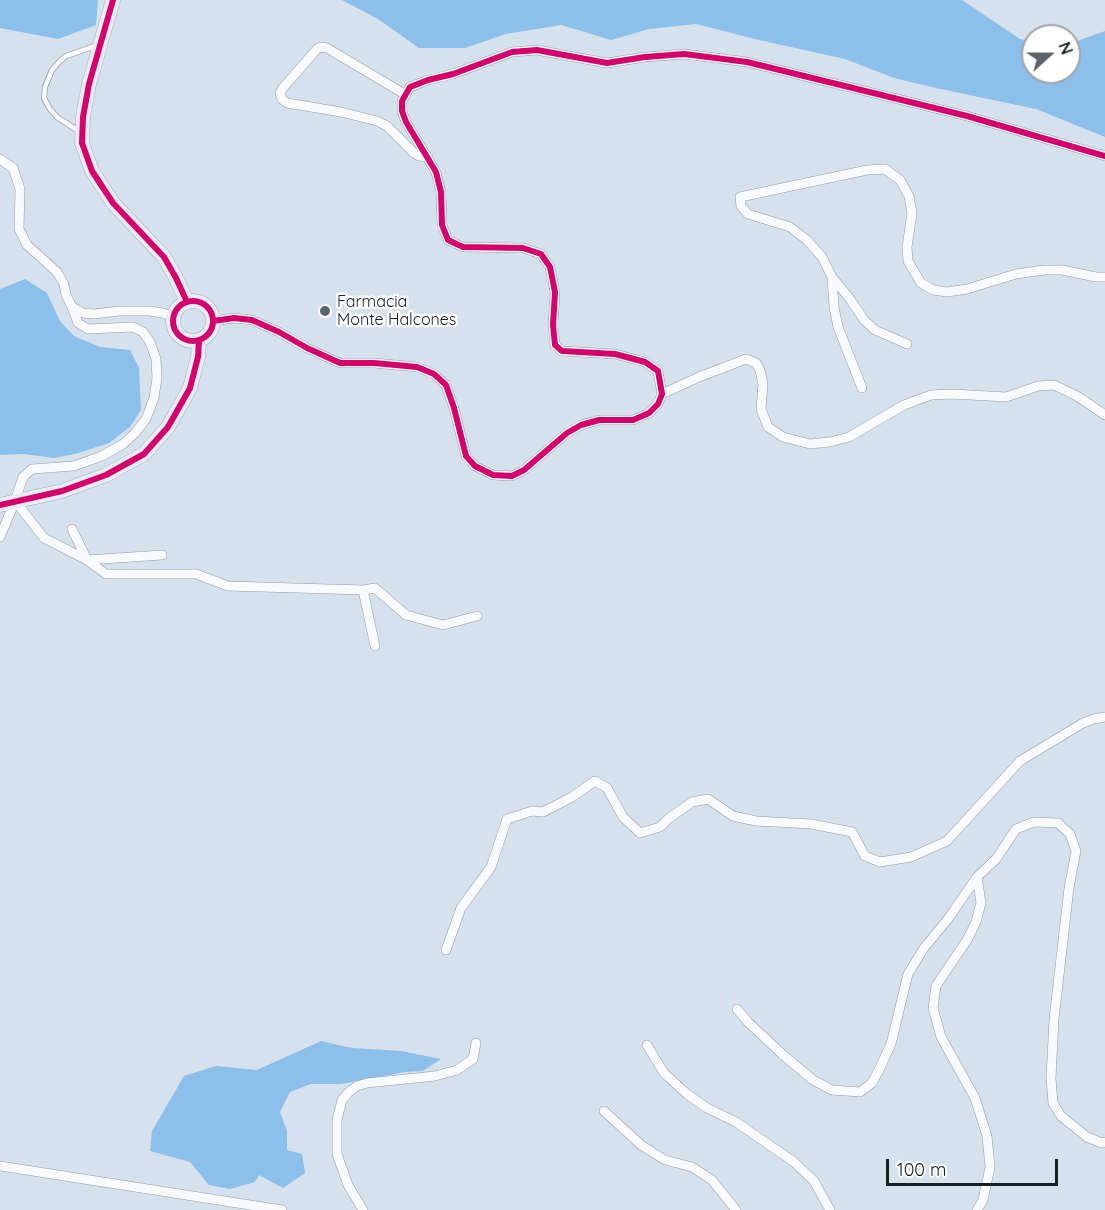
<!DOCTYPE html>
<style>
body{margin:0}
#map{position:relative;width:1105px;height:1210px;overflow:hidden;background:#d5e1ec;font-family:Quicksand,sans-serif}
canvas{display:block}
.north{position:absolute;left:1021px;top:24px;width:60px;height:60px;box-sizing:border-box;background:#fff;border:2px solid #a2a5a8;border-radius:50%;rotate:69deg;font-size:16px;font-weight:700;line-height:24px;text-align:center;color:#171f26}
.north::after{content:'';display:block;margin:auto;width:21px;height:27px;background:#5a636b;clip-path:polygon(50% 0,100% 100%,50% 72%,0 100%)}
.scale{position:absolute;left:886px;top:1159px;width:172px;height:27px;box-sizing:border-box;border:3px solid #171f26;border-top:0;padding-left:8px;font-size:18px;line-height:21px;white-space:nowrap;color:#171f26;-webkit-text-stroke:4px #fff;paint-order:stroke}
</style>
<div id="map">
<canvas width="1105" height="1210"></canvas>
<div class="north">N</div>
<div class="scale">100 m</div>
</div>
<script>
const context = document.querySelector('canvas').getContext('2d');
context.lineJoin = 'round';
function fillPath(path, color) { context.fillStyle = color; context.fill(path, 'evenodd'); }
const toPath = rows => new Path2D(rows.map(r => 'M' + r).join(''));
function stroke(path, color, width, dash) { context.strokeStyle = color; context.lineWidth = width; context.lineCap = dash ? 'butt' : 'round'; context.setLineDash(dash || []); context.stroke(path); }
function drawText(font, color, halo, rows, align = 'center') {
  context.font = font + ' Quicksand,sans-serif'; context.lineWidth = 5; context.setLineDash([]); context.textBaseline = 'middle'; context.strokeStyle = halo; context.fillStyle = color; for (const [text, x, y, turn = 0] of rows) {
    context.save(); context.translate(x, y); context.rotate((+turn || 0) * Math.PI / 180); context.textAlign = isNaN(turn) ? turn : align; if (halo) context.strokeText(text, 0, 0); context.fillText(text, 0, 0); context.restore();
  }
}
fillPath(toPath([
 [0,0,98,0,96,25,58,39,0,28],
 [342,0,962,0,1020,39,1033,42,1033,72,1069,72,1069,44,1105,31,1105,137,1036,109,936,88,894,78,845,59,759,40,696,24,649,29,611,40,561,25,506,34,465,48,419,48,378,19],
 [25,279,47,293,60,321,74,336,100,347,130,350,139,368,141,410,130,427,109,443,75,454,54,458,24,454,0,455,0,289],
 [321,1041,352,1048,401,1051,441,1059,423,1071,405,1072,341,1084,311,1084,290,1092,280,1112,287,1131,287,1150,302,1154,305,1173,283,1188,259,1175,255,1182,230,1189,209,1185,190,1162,150,1151,152,1131,184,1076,216,1066,257,1070]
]), '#8cbfe9');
const service = toPath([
 [80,132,57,117,50,109,44,98,45,87,52,70,60,61,66,56,98,45]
]);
const minor = toPath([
 [406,95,327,48,321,47,317,49,282,89,280,93,282,99,287,103,341,112,377,121,387,126,414,153,419,156,428,157],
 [0,159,13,168,20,189,19,229,27,245,57,272,64,284,66,295,72,307,83,313,94,314,119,311,149,311,163,313,173,317],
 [832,277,834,307,838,327,862,388],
 [213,321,234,318,252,320,279,332,307,348,340,363,374,363,417,367,434,374,446,385,454,408,466,456,475,466,493,475,512,476,524,470,567,433,581,425,599,420,633,420,649,413,658,404,662,394,658,371,645,362,615,354,562,351,555,345,553,325,555,292,550,267,541,254,523,248,463,247,448,240,442,225,441,192,436,172,406,122,402,111,402,101,410,87,428,80,453,74,512,52,537,50,607,63,645,57,684,54,747,62,967,116,1105,156],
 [907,344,875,330,864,320,850,299,832,277,822,257,807,240,790,227,748,214,741,206,740,197,867,170,885,169,900,180,909,196,912,213,907,247,908,261,921,283,933,290,947,292,967,289,1016,274,1044,270,1062,270,1096,277,1105,277],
 [662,394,699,377,746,359,756,363,760,370,763,384,761,409,768,427,783,437,810,444,830,442,849,437,904,405,931,395,952,394,1006,397,1038,386,1054,385,1077,396,1105,415],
 [15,501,44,538,87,560,106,574,196,574,228,586,363,590,375,588,406,615,443,625,477,616],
 [72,529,87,560],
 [0,537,15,501,23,477,32,469,74,466,102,456,123,444,135,433,146,419,154,398,157,378,156,359,150,342,143,332,133,327,88,329,78,323,72,307],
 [87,560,162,555],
 [363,590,375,646],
 [977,877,981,903,976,922,967,940,936,986,933,1008,941,1037,975,1098,987,1136,990,1167,983,1200,977,1210],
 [446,950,461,908,491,867,507,819,532,811,543,812,572,797,595,781,607,788,623,817,640,833,660,827,668,819,692,802,708,799,733,816,756,821,811,824,852,832,865,856,880,862,911,857,947,841,1020,761,1083,723,1094,719,1105,717],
 [737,1009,748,1022,782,1054,813,1080,832,1090,860,1092,872,1083,879,1070,891,1044,908,974,924,948,948,919,977,877,996,859,1016,829,1034,822,1058,823,1070,834,1076,851,1069,888,1054,1019,1051,1078,1053,1103,1061,1116,1087,1137,1102,1143,1105,1142],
 [647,1045,664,1073,687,1094,707,1108,736,1122,794,1162,814,1181,830,1210],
 [604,1111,641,1145,665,1160,692,1167,712,1180,736,1210],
 [0,1166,282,1210],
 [363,1210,348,1185,337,1154,337,1120,342,1100,349,1092,357,1086,367,1083,435,1076,457,1070,473,1059,476,1043]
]);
const primary = toPath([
 [113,0,89,84,83,117,82,143,92,171,113,203,164,257,176,278,187,302],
 '173 321a20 20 0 1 1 40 0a20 20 0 1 1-40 0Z',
 [0,505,62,491,106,475,144,454,168,427,190,388,198,357,199,341]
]);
stroke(service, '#939ca4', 6);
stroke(minor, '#939ca4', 10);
stroke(primary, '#a1b0bc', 15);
stroke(service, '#f9fafc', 4.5);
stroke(minor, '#f9fafc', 9);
stroke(primary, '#e7edf3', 14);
stroke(toPath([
 [113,0,89,84,83,117,82,143,92,171,113,203,164,257,176,278,187,302],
 '173 321a20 20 0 1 1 40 0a20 20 0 1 1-40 0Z',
 [213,321,234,318,252,320,279,332,307,348,340,363,374,363,417,367,434,374,446,385,454,408,466,456,475,466,493,475,512,476,524,470,567,433,581,425,599,420,633,420,649,413,658,404,662,394,658,371,645,362,615,354,562,351,555,345,553,325,555,292,550,267,541,254,523,248,463,247,448,240,442,225,441,192,436,172,406,122,402,111,402,101,410,87,428,80,453,74,512,52,537,50,607,63,645,57,684,54,747,62,967,116,1105,156],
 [0,505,62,491,106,475,144,454,168,427,190,388,198,357,199,341]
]), '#d6006c', 6);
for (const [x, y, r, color] of [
 [325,311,6,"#5a636b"]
]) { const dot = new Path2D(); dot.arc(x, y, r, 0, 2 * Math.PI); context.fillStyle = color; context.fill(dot); stroke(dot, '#fff', 2); }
drawText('16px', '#171f26', '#fff', [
 ["Farmacia",337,302],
 ["Monte Halcones",337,320]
], 'left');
</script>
